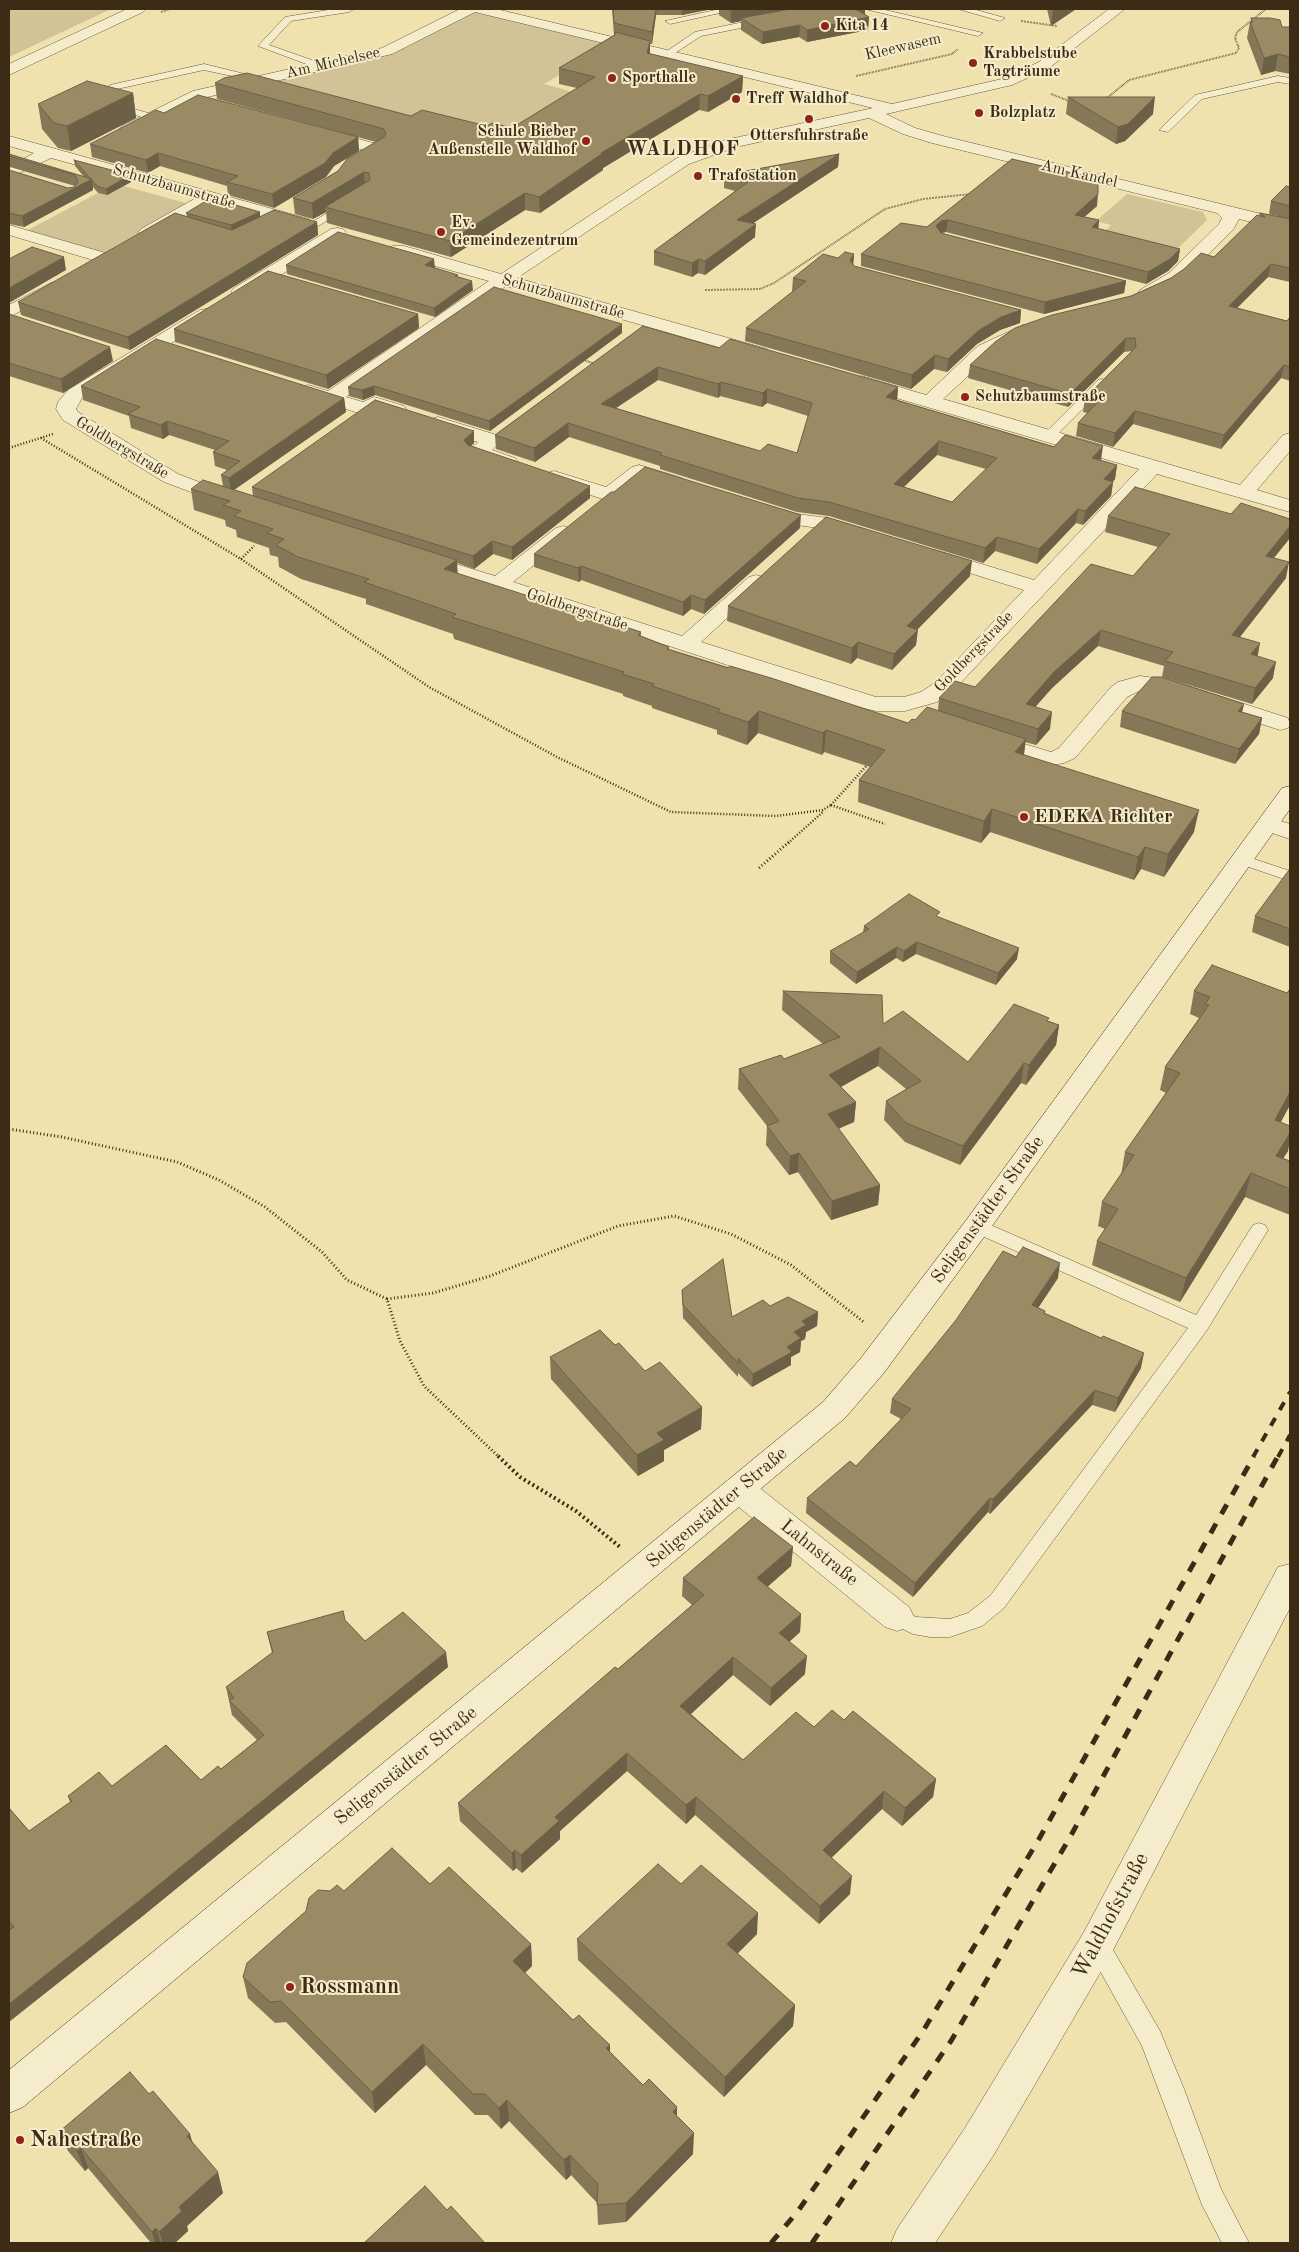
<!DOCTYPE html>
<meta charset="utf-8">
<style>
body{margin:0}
#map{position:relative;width:1299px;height:2252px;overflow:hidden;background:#f0e2af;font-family:"Old Standard TT",serif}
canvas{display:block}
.frame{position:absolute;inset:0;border:10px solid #3c2c15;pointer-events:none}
</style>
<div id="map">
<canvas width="1299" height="2252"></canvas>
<div class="frame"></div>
</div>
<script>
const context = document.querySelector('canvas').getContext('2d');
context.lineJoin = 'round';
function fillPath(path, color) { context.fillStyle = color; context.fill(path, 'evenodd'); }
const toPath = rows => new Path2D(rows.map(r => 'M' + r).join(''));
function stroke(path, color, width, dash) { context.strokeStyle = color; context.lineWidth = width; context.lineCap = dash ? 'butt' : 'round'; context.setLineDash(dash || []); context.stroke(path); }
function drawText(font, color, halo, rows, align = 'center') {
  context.font = font + ' "Old Standard TT",serif'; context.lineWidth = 4; context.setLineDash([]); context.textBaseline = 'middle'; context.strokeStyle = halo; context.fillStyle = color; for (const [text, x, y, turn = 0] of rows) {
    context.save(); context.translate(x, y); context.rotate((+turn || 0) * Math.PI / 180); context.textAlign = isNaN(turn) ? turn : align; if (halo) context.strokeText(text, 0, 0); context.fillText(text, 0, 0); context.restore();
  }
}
fillPath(toPath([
 [13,9,111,9,9,57,9,10],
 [471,11,633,48,597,53,544,84,573,92,494,139,271,81,366,60],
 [124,186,189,204,103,253,26,231,98,193],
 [1127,194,1203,212,1207,220,1171,255,1099,237,1111,225,1096,221]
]), '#d1c395');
const lane = toPath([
 [334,9,354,9,349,12,291,21,269,45,323,64,323,68,317,68,258,46,285,17,334,9],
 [720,9,738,9,670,24,665,21,720,9],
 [865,9,881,9,983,33,978,36,865,9],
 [958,9,973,9,1005,18,1000,21,958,9],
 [763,18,768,21,766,23,701,36,672,55,664,53,695,32,763,18],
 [204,64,265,79,260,82,204,70,117,89,110,102,155,115,156,117,151,120,99,103,110,85,204,64],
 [1278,76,1290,78,1290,84,1278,82,1202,99,1168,132,1159,130,1195,95,1278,76],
 [345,202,350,205,349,207,315,228,307,228,306,226,345,202],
 [1102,379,1108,383,1106,386,1053,439,1045,439,1043,436,1045,433,1098,380,1102,379],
 [1242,855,1290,871,1290,881,1237,863,1234,860,1242,855],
 [977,1219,1196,1315,1253,1225,1259,1223,1265,1225,1268,1230,1207,1330,1004,1608,982,1626,950,1637,930,1637,913,1634,890,1623,886,1617,890,1611,897,1608,916,1617,950,1619,968,1613,990,1596,1188,1328,971,1231,968,1226,971,1221,977,1219],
 [1097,1933,1105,1936,1160,2031,1184,2089,1221,2189,1249,2243,1222,2243,1202,2205,1142,2046,1085,1944,1089,1936,1097,1933]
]);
const street = toPath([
 [127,9,145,9,143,12,9,75,9,64,127,9],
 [460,9,496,9,892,104,1002,79,1039,62,1109,9,1125,9,1049,68,1012,85,886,114,915,128,943,136,1290,221,1290,231,1239,219,1233,230,1181,281,1152,298,1140,298,1137,294,1140,290,1169,273,1219,224,1222,218,1217,213,932,143,903,134,869,118,736,147,689,164,517,278,767,349,769,353,767,357,753,357,506,286,346,397,363,402,374,397,381,399,404,406,407,410,404,414,397,416,377,410,365,415,301,395,299,391,301,387,308,385,328,391,489,281,392,254,389,250,392,246,404,246,501,274,677,158,725,140,873,108,475,12,392,54,203,98,134,132,122,132,120,129,122,126,193,91,382,48,460,9],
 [322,129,384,146,386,149,360,166,348,166,346,163,348,160,364,150,316,137,314,134,316,131,322,129],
 [9,136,309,219,312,223,309,227,303,228,212,203,153,237,141,237,138,233,141,229,196,198,51,158,9,178,9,167,34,153,9,146,9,136],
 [9,225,109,254,112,258,109,262,103,263,9,235,9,225],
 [337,228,343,229,346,233,343,237,246,296,234,296,231,292,234,288,331,229,337,228],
 [51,283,57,284,60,288,57,292,9,317,9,305,51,283],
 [206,309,212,310,215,314,212,318,82,398,76,409,78,412,178,474,236,496,239,500,236,504,229,506,164,482,63,420,56,409,58,402,68,390,200,310,206,309],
 [1023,325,1029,326,1032,330,1029,334,992,354,943,399,1240,485,1283,435,1290,433,1290,451,1257,490,1290,500,1290,512,1157,474,952,692,937,702,905,711,876,711,851,705,416,564,413,560,416,556,423,554,495,576,556,528,563,526,570,528,573,532,570,536,513,582,682,636,749,577,756,575,763,577,767,581,763,585,701,642,876,697,904,697,921,692,936,682,1024,590,928,560,925,556,928,552,935,550,942,552,1034,580,1139,469,855,386,853,382,855,378,862,376,926,395,978,346,1023,325],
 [438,417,500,436,503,440,492,450,515,458,518,462,515,466,508,468,470,456,467,452,478,442,431,427,428,423,431,419,438,417],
 [639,465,682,478,685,482,682,486,675,488,642,478,616,499,609,501,547,481,544,477,547,473,554,471,606,487,632,467,639,465],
 [764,504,797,514,828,518,865,529,868,533,865,537,858,539,819,528,788,524,757,514,754,510,757,506,764,504],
 [1140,676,1170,680,1288,718,1290,725,1288,728,1280,730,1159,691,1141,690,1127,697,1075,758,1064,763,1046,766,1038,764,980,745,976,740,980,735,988,733,1051,752,1059,748,1111,687,1118,682,1140,676],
 [1268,817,1290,824,1290,839,1260,829,1256,824,1260,819,1268,817],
 [740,1477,751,1481,909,1607,914,1617,909,1627,897,1631,885,1627,729,1499,724,1490,729,1481,740,1477],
 [1290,1564,1290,1608,1110,1956,993,2156,935,2243,891,2243,897,2229,965,2128,1084,1932,1278,1567,1290,1564]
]);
const secondary = toPath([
 [1290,786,1290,809,987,1233,883,1374,845,1418,23,2107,9,2113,9,2070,823,1402,861,1358,967,1219,1282,788,1290,786]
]);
stroke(lane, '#695a3c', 1);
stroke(street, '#695a3c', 1);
stroke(secondary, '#3c2c15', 1);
stroke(toPath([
 [161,12,170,9],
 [1021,21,1057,26],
 [856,76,952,54,958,49],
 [1051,94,1072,102],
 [1107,98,1129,80,1236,53,1239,48,1235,38,1237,32,1266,9],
 [705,290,760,289,774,283,885,209,923,199,971,194],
 [581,359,595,364]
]), '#3c2c15', 2, [0.5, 1]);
stroke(toPath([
 [41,438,241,559,429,687,557,757,671,812,776,816,823,810,831,805],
 [9,448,53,434],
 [241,559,254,546],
 [831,805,869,763],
 [831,805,885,824],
 [788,843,824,811]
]), '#3c2c15', 2.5, [1, 2]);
stroke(toPath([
 [759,868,789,842],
 [9,1129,62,1137,177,1162,219,1180,265,1207,322,1252,347,1280,387,1299,400,1341,424,1386,499,1457],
 [387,1299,433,1293,490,1276,618,1226,674,1216,731,1234,791,1265,865,1323]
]), '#3c2c15', 3, [1, 2.5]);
stroke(toPath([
 [498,1456,520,1477,576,1511,620,1547]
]), '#3c2c15', 4, [2, 3]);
fillPath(lane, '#f5eccb');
fillPath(street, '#f5eccb');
fillPath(secondary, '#f5eccb');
stroke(toPath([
 [1253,1457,1290,1392],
 [1278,1457,1290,1435]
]), '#3c2c15', 4, [9, 9]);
stroke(toPath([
 [771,2243,798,2211,923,2031,1039,1839,1254,1456],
 [812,2243,951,2041,1069,1839,1278,1456]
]), '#3c2c15', 5, [11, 11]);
fillPath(toPath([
 [612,9,712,9,682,15,656,15,652,44,650,44,650,54,743,76,742,92,708,112,699,110,603,168,603,170,540,213,525,210,451,257,327,223,326,212,313,219,295,214,293,198,338,171,376,142,217,99,215,83,411,116,487,126,512,128,577,88,559,84,559,68,614,35],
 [719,9,865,9,865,15,869,17,868,30,807,42,799,37,762,44,741,30,741,21,731,23,719,15],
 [1047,9,1076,9,1051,26],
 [1251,18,1282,27,1290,27,1290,74,1275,71,1261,75,1247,38,1250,22,1251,22],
 [133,93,136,118,71,151,58,148,42,129,38,104],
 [1068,97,1153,114,1125,141,1116,144,1066,114],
 [164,113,358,137,359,151,334,166,326,177,274,208,228,195,227,186,160,166,148,173,92,157,90,144],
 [9,154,84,177,75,166,74,160,131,182,107,195,98,193,93,187,93,190,24,227,9,224,9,170,68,188,74,187,75,186,10,167,9,168],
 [839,154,838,167,753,223,755,237,705,275,698,273,692,277,654,265,654,251,735,191,724,188,724,175],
 [1012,159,1097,206,1084,217,1099,220,1098,229,1180,249,1178,261,1168,271,1146,284,946,232,941,233,1126,281,1124,293,1044,314,861,266,861,254,927,227],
 [1290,187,1290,282,1268,277,1237,308,1287,321,1290,317,1290,381,1281,378,1221,449,1133,424,1113,447,1076,436,1078,423,1087,413,1083,412,1085,398,1132,351,1124,352,1068,407,968,378,970,365,1131,296,1171,278,1214,257,1259,216,1260,213,1281,217,1269,214,1271,201],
 [260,212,260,217,317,222,318,235,130,350,21,315,18,302,187,216,186,213],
 [854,254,853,264,854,266,1021,310,1020,323,1000,330,977,344,947,372,934,369,911,389,745,341,746,328,794,291,792,291,793,278],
 [286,265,435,268,458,277,473,290,435,317,287,274],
 [9,314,113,361,63,393,9,376],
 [418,314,419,328,328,389,175,342,174,329],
 [643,326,719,348,898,387,897,400,1117,465,1115,479,1113,482,1111,496,1083,525,1076,523,1037,564,995,551,983,563,829,516,797,512,660,469,660,466,569,437,535,462,496,449,495,435],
 [658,380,718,398,720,396,762,407,767,403,808,416,797,453,760,451,616,408],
 [937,455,986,469,952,502,904,487],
 [622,333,490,431,375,395,363,400,349,396,348,387],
 [81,386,344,398,346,412,234,490,253,496,252,487,474,443,471,446,590,498,512,560,493,554,474,569,457,563,457,574,641,632,641,636,669,647,669,649,908,723,938,711,939,698,975,687,1133,576,1158,547,1105,532,1108,516,1231,514,1290,519,1290,538,1274,558,1286,578,1240,637,1257,656,1273,678,1252,704,1162,677,1164,666,1098,646,1052,688,1035,707,1050,729,1036,745,1025,742,1024,755,1194,832,1164,877,1141,869,1134,880,990,832,981,843,858,802,859,780,870,767,824,752,822,755,758,733,747,745,717,734,717,730,652,708,652,706,623,696,623,694,454,639,453,634,366,604,366,599,301,579,279,567,278,557,270,555,269,548,237,537,236,530,226,526,225,520,194,510,191,489,223,486,221,475,227,470,215,466,213,452,215,450,169,435,163,439,131,428,129,416,83,400],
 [800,528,704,614,691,609,683,616,581,580,579,582,534,567,534,554],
 [970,576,917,630,916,645,892,670,857,658,851,664,727,621,728,606],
 [1244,704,1242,712,1262,718,1259,734,1235,764,1120,727,1122,711],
 [1290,870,1290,947,1252,932,1255,916],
 [939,917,1017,959,996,985,916,954,903,962,896,958,856,984,830,963,830,951,863,933,864,926],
 [1290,989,1290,1105,1281,1122,1288,1151,1283,1158,1290,1161,1290,1215,1245,1197,1180,1302,1092,1265,1097,1241,1105,1229,1098,1226,1102,1202,1121,1175,1125,1152,1166,1093,1160,1090,1165,1067,1199,1018,1190,1014,1194,991,1287,993],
 [783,991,883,1024,968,1062,1049,1021,1059,1025,1056,1045,1026,1085,1021,1083,960,1165,905,1142,884,1120,886,1101,906,1089,878,1066,841,1087,856,1102,854,1122,838,1128,880,1185,878,1205,831,1220,798,1172,789,1175,766,1145,767,1126,738,1089,739,1069,784,1059,823,1044,782,1010],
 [1058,1278,1038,1308,1045,1311,1045,1313,1141,1368,1115,1412,1092,1405,990,1514,988,1512,913,1597,806,1513,807,1498,856,1466,901,1419,890,1413,892,1399],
 [682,1290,732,1317,770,1306,818,1312,817,1326,806,1332,805,1339,801,1341,800,1352,791,1357,791,1365,752,1387,738,1373,738,1377,683,1318],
 [615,1345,645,1371,702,1407,701,1429,664,1450,664,1461,638,1476,551,1379,550,1357],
 [793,1547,791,1566,767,1587,801,1614,800,1632,789,1642,805,1674,770,1706,733,1675,691,1714,743,1760,814,1727,844,1720,936,1779,933,1797,902,1826,882,1809,831,1858,850,1894,819,1924,695,1815,686,1824,627,1771,560,1831,560,1839,522,1873,516,1868,513,1871,460,1821,458,1803,618,1669,692,1605,682,1596,683,1578],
 [345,1620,365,1641,448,1667,139,1919,9,1930,9,1808,29,1831,70,1802,68,1796,112,1786,201,1780,221,1769,257,1740,232,1715,226,1687,272,1653,267,1632],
 [430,1884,531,1944,532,1966,525,1973,573,2020,610,2045,610,2052,643,2085,677,2107,677,2116,693,2154,626,2222,598,2225,597,2203,571,2175,566,2180,509,2121,501,2129,488,2115,475,2115,426,2065,375,2113,286,2022,275,2023,248,1998,243,1977,344,1891],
 [681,1884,757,1934,737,1954,795,2005,793,2026,724,2097,578,1960,577,1939],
 [149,2094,193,2143,223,2193,187,2226,188,2231,175,2243,151,2243,88,2168,85,2171,68,2151,60,2131]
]), '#847857');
fillPath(toPath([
 [656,9,657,9,656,15,652,44,652,32],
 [682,9,712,9,682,15],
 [742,9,805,9,741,18,741,21,731,23,731,11],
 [862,9,865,9,865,18,869,17,868,30,807,42,807,30,857,10],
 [1053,9,1076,9,1051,26],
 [800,25,799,37,762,44,763,32],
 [650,41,650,56,647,53],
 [1278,54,1275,71,1261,75,1264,58],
 [743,76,742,92,708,112,708,96],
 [133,93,136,118,71,151,67,126],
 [700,94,699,110,603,168,603,170,540,213,539,197,601,153],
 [1155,97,1153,114,1125,141,1116,144,1118,127],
 [358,137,359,151,334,166,326,177,274,208,272,194,333,153],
 [158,153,160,166,148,173,146,160],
 [839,154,838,167,737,234,737,220],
 [364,172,365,188,325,207,326,212,313,219,312,203],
 [130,175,131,182,107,195,106,189],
 [92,179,93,190,24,227,22,216],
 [525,193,525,210,451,257,450,241],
 [1098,194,1097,206,1073,227,1075,215],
 [260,212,260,218,232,232,231,225],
 [948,220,946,232,940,233,936,226,941,221],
 [1099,220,1098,232,1092,227],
 [317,222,318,235,130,350,128,337],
 [756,224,755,237,705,275,705,261],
 [1180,249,1178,261,1168,271,1146,284,1148,272],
 [854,254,853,268,850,260],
 [64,257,66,270,9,303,9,288],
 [434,259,435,268,425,265],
 [699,259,698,273,692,277,692,263],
 [1271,264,1268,277,1226,319,1229,306],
 [472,281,473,290,435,317,434,308],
 [1126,281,1124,293,1044,314,1045,302],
 [1021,310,1020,323,1000,330,977,344,947,372,948,359,978,331,1001,317],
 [418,314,419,328,328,389,326,375],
 [622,324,622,333,490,431,489,421],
 [1126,338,1124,352,1068,407,1070,394],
 [110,347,113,361,63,393,61,379],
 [935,355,934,369,911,389,912,375],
 [1284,365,1281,378,1221,449,1224,435],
 [658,367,658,380,601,418,601,404],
 [721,382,720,396,718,398,718,384],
 [374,386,375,395,363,400,362,390],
 [898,387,897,401,886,397],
 [767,389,767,403,762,407,763,393],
 [344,398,346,412,231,492,229,478],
 [1135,411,1133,424,1113,447,1115,433],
 [167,421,169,435,163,439,161,425],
 [568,423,569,437,535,462,534,448],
 [474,431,474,443,465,452,464,440],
 [939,441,937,455,892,498,894,484],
 [1103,446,1101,460,1092,458],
 [1117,465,1115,479,1102,493,1104,479],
 [1113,482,1111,496,1083,525,1085,511],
 [590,486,590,498,512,560,512,547],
 [1078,509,1076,523,1037,564,1039,549],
 [801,515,800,528,704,614,705,600],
 [1290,526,1290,538,1263,571,1266,556],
 [997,537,995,551,983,563,985,548],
 [492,541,493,554,474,569,473,556],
 [457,560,458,581,444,569],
 [972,561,970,576,905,642,907,626],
 [1289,562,1286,578,1229,651,1232,635],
 [581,566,581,580,579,582,578,568],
 [691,595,691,609,683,616,683,602],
 [918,630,916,645,892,670,894,654],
 [1101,630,1098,646,1052,688,1024,720,1026,704,1054,672],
 [858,642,857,658,851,664,852,648],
 [1260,643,1257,660,1251,654],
 [1276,662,1273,678,1252,704,1255,688],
 [1244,704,1240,720,1238,711],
 [759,711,758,733,747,745,748,722],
 [1052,712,1050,729,1036,745,1038,729],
 [1262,718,1259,734,1235,764,1239,749],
 [826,730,824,752,822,755,823,733],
 [1026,739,1023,761,1015,752],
 [992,809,990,832,981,843,984,821],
 [1199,810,1194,832,1164,877,1168,854],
 [1145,847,1141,869,1134,880,1138,857],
 [917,942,916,954,903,962,904,951],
 [897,947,896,958,856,984,857,972],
 [1019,948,1017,959,996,985,998,973],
 [1059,1025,1056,1045,1026,1085,1029,1065],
 [880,1047,878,1066,828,1094,829,1075],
 [1024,1063,1021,1083,960,1165,963,1146],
 [1290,1092,1290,1105,1269,1143,1275,1120],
 [856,1102,854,1122,827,1134,828,1114],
 [1290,1133,1290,1141,1288,1151,1270,1179,1276,1156],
 [799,1153,798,1172,789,1175,790,1156],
 [1251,1173,1245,1197,1180,1302,1186,1278],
 [880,1185,878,1205,831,1220,832,1201],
 [1060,1263,1058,1278,1030,1320,1032,1305],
 [818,1312,817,1326,806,1332,805,1339,801,1341,800,1352,791,1357,791,1365,752,1387,753,1374,787,1347,794,1332,802,1321],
 [1144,1353,1141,1368,1115,1412,1118,1398],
 [1095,1390,1092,1405,990,1514,993,1499],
 [702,1407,701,1429,664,1450,664,1461,638,1476,637,1455,657,1433],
 [990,1498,988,1512,913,1597,915,1583],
 [793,1547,791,1566,756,1597,757,1578],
 [801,1614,800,1632,778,1652,779,1633],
 [446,1652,448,1667,139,1919,9,2022,9,2004],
 [807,1656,805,1674,770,1706,771,1688],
 [733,1657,733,1675,680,1724,680,1706],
 [627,1753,627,1771,560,1831,560,1839,522,1873,521,1855,555,1817],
 [936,1779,933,1797,902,1826,905,1808],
 [884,1791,882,1809,821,1868,823,1850],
 [696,1797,695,1815,686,1824,686,1805],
 [515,1850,516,1868,513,1871,512,1853],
 [852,1876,850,1894,819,1924,820,1906],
 [758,1913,757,1934,726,1965,727,1944],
 [531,1944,532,1966,515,1982,513,1961],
 [795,2005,793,2026,724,2097,725,2077],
 [423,2044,426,2065,375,2113,372,2092],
 [610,2045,610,2066,606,2048],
 [507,2100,509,2121,501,2129,499,2108],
 [677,2107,677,2128,673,2112],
 [694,2133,693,2154,626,2222,626,2203],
 [190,2134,196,2154,187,2136],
 [81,2148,88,2168,85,2171,77,2151],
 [570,2155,571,2175,566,2180,564,2160],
 [218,2172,223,2193,187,2226,188,2231,175,2243,163,2243,159,2232,179,2207],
 [156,2228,161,2243,155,2243,152,2232]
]), '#6c6147');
const building = toPath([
 [613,9,656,9,652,32,614,23,613,9],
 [728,9,742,9,731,11,728,9],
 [790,9,862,9,857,10,869,17,807,30,800,25,763,32,741,18,790,9],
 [1251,18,1270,18,1280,20,1282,27,1290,27,1290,57,1278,54,1264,58,1250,22,1253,22,1251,18],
 [615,32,650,41,647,53,743,76,708,96,700,94,601,153,603,153,539,197,525,193,450,241,325,207,370,180,369,173,364,172,312,203,293,198,338,171,347,159,384,137,386,134,384,129,215,83,224,78,247,73,411,116,422,110,487,126,492,123,512,128,595,77,559,68,615,35,615,32],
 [87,81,133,93,67,126,54,123,38,104,87,81],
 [198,95,358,137,333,153,325,163,272,194,227,182,238,176,158,153,146,160,90,144,156,110,164,113,198,95],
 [1068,97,1155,97,1128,124,1118,127,1068,97],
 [9,154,92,179,22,216,9,213,9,170,68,188,74,187,78,182,75,175,9,156,9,154],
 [839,154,737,220,756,224,705,261,699,259,692,263,654,251,748,182,724,175,839,154],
 [1012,159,1098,179,1098,194,1075,215,1099,220,1092,227,1180,249,1170,259,1148,272,948,220,941,221,936,226,941,233,1126,281,1045,302,861,254,901,223,927,227,1012,159],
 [74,160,130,175,106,189,97,186,74,160],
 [1286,186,1290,187,1290,206,1271,201,1286,186],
 [211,198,260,212,231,225,186,213,211,198],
 [274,210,317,222,128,337,18,302,175,213,232,230,274,210],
 [1260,213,1290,219,1290,268,1271,264,1229,306,1287,321,1290,317,1290,367,1284,365,1224,435,1135,411,1115,433,1078,423,1098,402,1085,398,1136,347,1135,338,1126,338,1070,394,970,365,995,342,1015,328,1052,315,1131,296,1171,278,1184,269,1201,253,1214,257,1257,215,1265,217,1260,213],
 [338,232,434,259,425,265,458,275,455,276,472,281,434,308,286,265,338,232],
 [32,247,64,257,9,288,9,259,32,247],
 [845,252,854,254,850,260,854,266,1021,310,1001,317,978,331,948,359,935,355,912,375,746,328,806,281,793,278,823,254,838,258,845,252],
 [268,271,418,314,326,375,174,329,268,271],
 [494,287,622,324,489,421,374,386,362,390,348,387,494,287],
 [9,314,110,347,61,379,9,363,9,314],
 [643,326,719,348,730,339,898,387,886,397,1054,447,1065,435,1103,446,1092,458,1117,465,1104,479,1113,482,1085,511,1078,509,1039,549,997,537,985,548,829,502,798,498,660,455,662,453,568,423,534,448,495,435,643,326],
 [658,367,718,384,721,382,763,393,767,389,812,403,797,453,768,444,760,451,601,404,658,367],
 [939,441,997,458,952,502,894,484,939,441],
 [156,339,344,398,229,478,221,475,240,461,213,452,229,441,167,421,161,425,128,414,140,407,81,386,156,339],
 [375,400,474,431,464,440,468,445,590,486,512,547,492,541,473,556,252,487,375,400],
 [645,467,801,515,705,600,691,595,683,602,581,566,578,568,534,554,611,492,614,492,645,467],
 [203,480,457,560,444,569,641,632,638,635,669,647,667,649,728,668,730,666,771,678,908,723,912,719,915,720,927,707,1026,739,1015,752,1199,810,1168,854,1145,847,1138,857,992,809,984,821,859,780,885,750,826,730,823,733,759,711,748,722,718,712,720,709,652,686,654,684,622,674,624,672,452,617,456,614,364,582,369,579,298,557,276,545,284,539,267,533,273,529,234,516,241,511,223,505,230,501,191,489,203,480],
 [1135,487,1231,514,1241,503,1290,519,1290,526,1266,556,1289,562,1232,635,1260,643,1251,654,1276,662,1255,688,1165,661,1173,652,1101,630,1054,672,1026,704,1052,712,1038,729,939,698,955,681,975,687,1091,564,1133,576,1170,534,1108,516,1135,487],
 [826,517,972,561,907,626,918,630,894,654,858,642,852,648,728,606,826,517],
 [1152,677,1161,677,1244,704,1238,711,1262,718,1239,749,1122,711,1152,677],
 [1289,870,1290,870,1290,929,1255,916,1289,870],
 [909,894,940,912,936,916,1019,948,998,973,917,942,904,951,897,947,857,972,830,951,869,929,864,926,909,894],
 [1212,965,1287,993,1290,989,1290,1092,1275,1120,1290,1126,1290,1133,1276,1156,1290,1161,1290,1189,1251,1173,1186,1278,1097,1241,1118,1209,1102,1202,1134,1155,1125,1152,1180,1073,1165,1067,1209,1005,1205,1004,1210,997,1194,991,1212,965],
 [783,991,882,995,883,1024,903,1011,968,1062,1014,1004,1049,1018,1047,1021,1059,1025,1029,1065,1024,1063,963,1146,906,1123,886,1101,921,1081,880,1047,829,1075,856,1102,828,1114,880,1185,832,1201,799,1153,790,1156,767,1126,779,1121,739,1069,781,1055,784,1059,840,1037,783,991],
 [1023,1247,1060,1263,1032,1305,1045,1311,1044,1313,1101,1338,1103,1336,1144,1353,1118,1398,1095,1390,993,1499,990,1498,915,1583,807,1498,850,1461,856,1466,911,1409,892,1399,956,1320,1003,1251,1016,1257,1023,1247],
 [723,1259,732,1317,763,1300,770,1306,788,1297,818,1312,802,1321,806,1325,794,1332,801,1338,787,1347,792,1352,753,1374,738,1358,739,1364,683,1305,682,1290,723,1259],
 [600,1330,615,1345,619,1343,645,1371,660,1362,702,1407,657,1433,664,1440,637,1455,550,1357,600,1330],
 [754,1517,793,1547,757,1578,801,1614,779,1633,807,1656,771,1688,733,1657,680,1706,743,1760,796,1712,814,1727,832,1710,844,1720,853,1711,936,1779,905,1808,884,1791,823,1850,852,1876,820,1906,696,1797,686,1805,627,1753,555,1817,559,1821,521,1855,515,1850,512,1853,458,1803,615,1667,618,1669,704,1595,683,1578,754,1517],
 [343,1611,345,1620,365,1641,403,1612,446,1652,134,1905,9,2004,9,1930,14,1927,9,1921,9,1808,29,1831,72,1801,68,1796,99,1772,112,1786,166,1745,201,1780,218,1766,221,1769,264,1735,229,1700,234,1698,226,1687,273,1652,267,1632,343,1611],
 [392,1848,430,1884,449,1867,531,1944,513,1961,573,2020,579,2015,591,2027,610,2045,606,2048,643,2085,649,2079,677,2107,673,2112,694,2133,626,2203,597,2205,598,2184,570,2155,564,2160,507,2100,499,2108,485,2094,473,2094,423,2044,372,2092,281,2001,270,2002,243,1977,247,1963,306,1911,309,1898,318,1890,330,1891,337,1885,344,1891,392,1848],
 [658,1864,681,1884,701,1865,758,1913,727,1944,795,2005,725,2077,577,1939,658,1864],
 [130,2072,149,2094,153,2091,190,2134,187,2136,218,2172,179,2207,182,2211,159,2232,156,2228,152,2232,81,2148,77,2151,60,2131,130,2072],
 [425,2186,447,2210,451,2206,485,2243,364,2243,425,2186]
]);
fillPath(building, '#9a8b65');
stroke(building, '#6c6147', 1);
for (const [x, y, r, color] of [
 [825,26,5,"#8f2418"],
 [973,63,5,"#8f2418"],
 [612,78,5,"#8f2418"],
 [736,99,5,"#8f2418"],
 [979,113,5,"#8f2418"],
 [809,119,5,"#8f2418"],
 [586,141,5,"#8f2418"],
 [698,176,5,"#8f2418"],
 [441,232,5,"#8f2418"],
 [965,397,5,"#8f2418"],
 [1024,817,5,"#8f2418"],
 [290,1987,5,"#8f2418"],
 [20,2140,5,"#8f2418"]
]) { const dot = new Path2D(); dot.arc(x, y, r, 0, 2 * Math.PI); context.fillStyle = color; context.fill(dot); stroke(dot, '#f5eccb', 2); }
drawText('bold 16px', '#3c2c15', '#f5eccb', [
 ["Kita 14",835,26],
 ["Krabbelstube",983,54],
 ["Tagträume",983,72],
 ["Sporthalle",622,78],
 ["Treff Waldhof",746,99],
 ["Bolzplatz",989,113],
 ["Schule Bieber",576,132,"right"],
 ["Außenstelle Waldhof",576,150,"right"],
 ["Ottersfuhrstraße",809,136,"center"],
 ["Trafostation",708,176],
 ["Ev.",451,223],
 ["Gemeindezentrum",451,241],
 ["Schutzbaumstraße",975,397]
], 'left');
drawText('16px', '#3c2c15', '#f5eccb', [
 ["Kleewasem",903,47,-13],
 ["Am Michelsee",333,63,-13],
 ["Am Kandel",1079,174,13],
 ["Schutzbaumstraße",174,187,16],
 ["Schutzbaumstraße",563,297,16],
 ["Goldbergstraße",122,448,31],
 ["Goldbergstraße",577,610,18],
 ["Goldbergstraße",974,652,-46]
]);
drawText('bold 19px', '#3c2c15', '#f5eccb', [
 ["EDEKA Richter",1034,817]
], 'left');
drawText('19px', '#3c2c15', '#f5eccb', [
 ["Seligenstädter Straße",988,1210,-54],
 ["Seligenstädter Straße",717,1508,-40],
 ["Lahnstraße",819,1553,39],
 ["Seligenstädter Straße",406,1766,-39]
]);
context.letterSpacing = '1px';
drawText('bold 20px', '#3c2c15', '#f5eccb', [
 ["WALDHOF",683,150]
]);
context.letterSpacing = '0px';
drawText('22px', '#3c2c15', '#f5eccb', [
 ["Waldhofstraße",1111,1916,-62]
]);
drawText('bold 22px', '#3c2c15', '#f5eccb', [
 ["Rossmann",300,1987],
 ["Nahestraße",30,2140]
], 'left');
</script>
